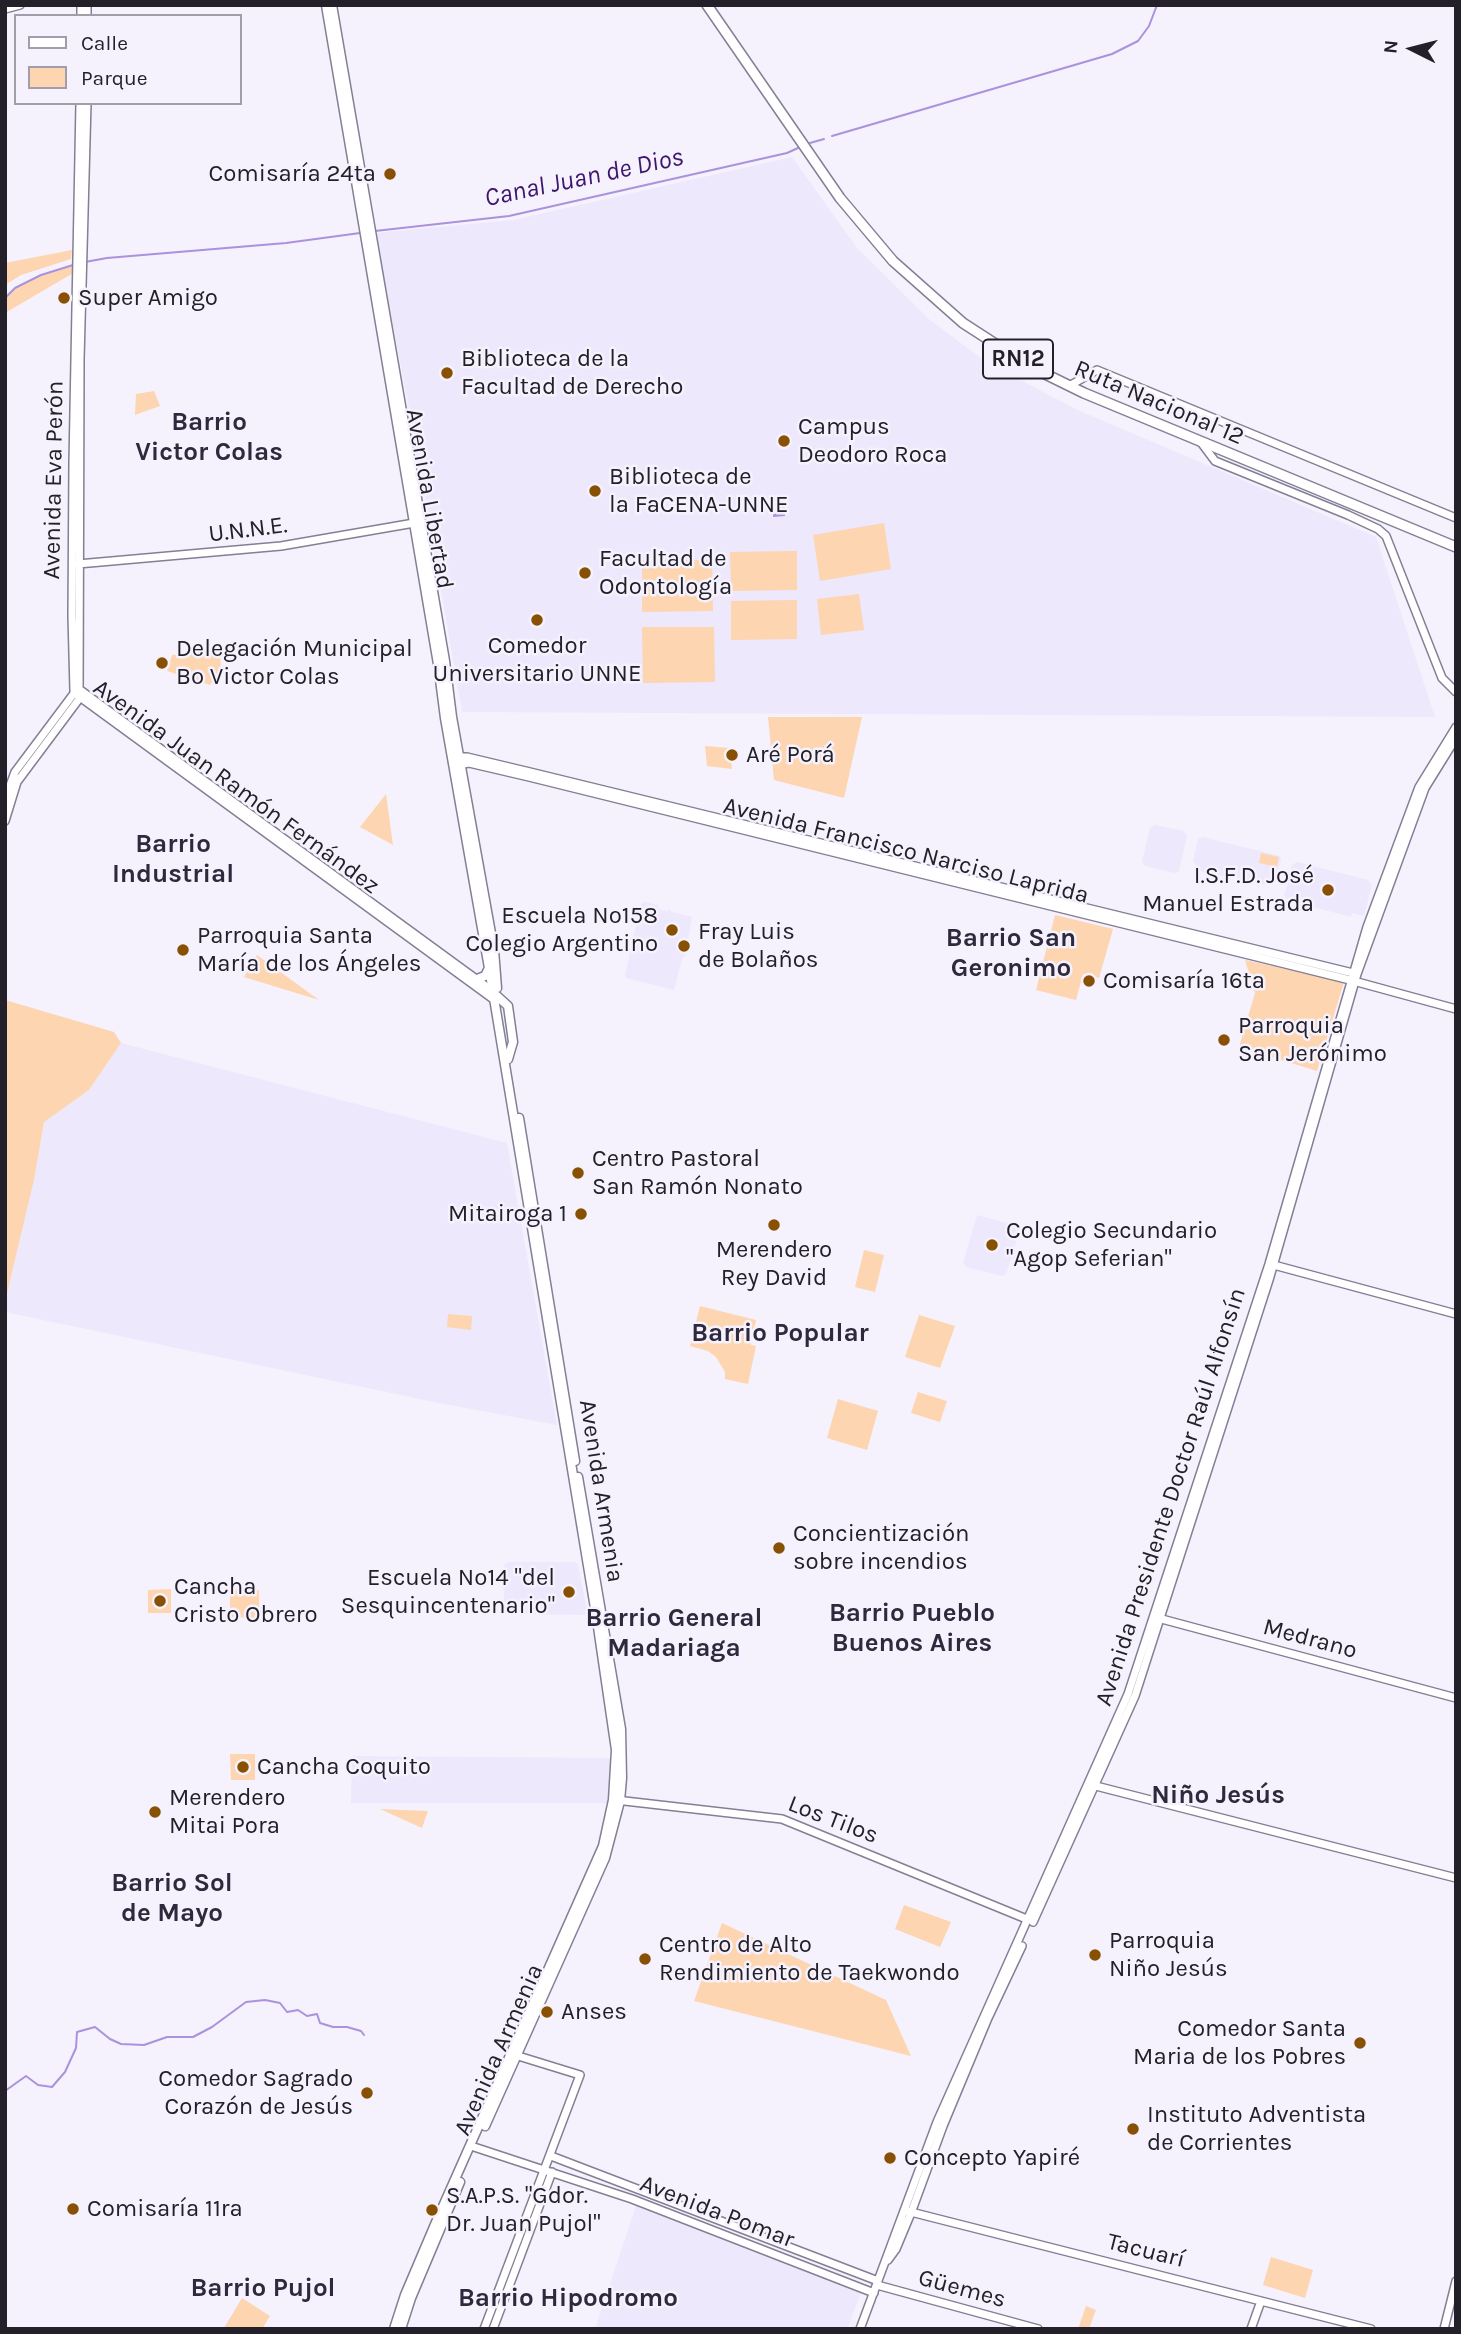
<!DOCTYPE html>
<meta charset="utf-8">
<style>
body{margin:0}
#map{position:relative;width:1461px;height:2334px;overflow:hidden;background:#f5f2fd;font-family:Karla,sans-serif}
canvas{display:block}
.frame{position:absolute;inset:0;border:7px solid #23202a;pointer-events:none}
.legend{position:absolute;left:14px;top:14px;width:228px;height:91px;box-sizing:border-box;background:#f5f2fd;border:2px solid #a19ea9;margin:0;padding:9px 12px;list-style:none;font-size:21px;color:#23202a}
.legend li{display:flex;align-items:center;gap:14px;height:35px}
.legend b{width:35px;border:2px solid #a19ea9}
.north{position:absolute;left:1377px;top:14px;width:70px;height:70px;-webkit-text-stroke:5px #f5f2fd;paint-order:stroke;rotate:276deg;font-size:19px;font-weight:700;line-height:28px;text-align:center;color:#23202a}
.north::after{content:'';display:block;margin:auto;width:24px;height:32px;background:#23202a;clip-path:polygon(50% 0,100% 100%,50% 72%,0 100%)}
</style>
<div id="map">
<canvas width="1461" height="2334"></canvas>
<div class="frame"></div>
<ul class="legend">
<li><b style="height:9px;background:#fff"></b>Calle</li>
<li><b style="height:19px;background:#fdd5b0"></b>Parque</li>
</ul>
<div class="north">N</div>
</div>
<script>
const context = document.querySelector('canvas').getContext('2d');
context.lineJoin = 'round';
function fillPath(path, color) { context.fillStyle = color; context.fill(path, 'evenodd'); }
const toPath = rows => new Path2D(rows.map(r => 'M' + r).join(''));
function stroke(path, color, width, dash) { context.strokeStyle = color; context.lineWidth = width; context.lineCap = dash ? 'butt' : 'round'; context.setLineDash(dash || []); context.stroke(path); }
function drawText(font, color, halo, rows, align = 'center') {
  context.font = font + ' Karla,sans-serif'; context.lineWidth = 5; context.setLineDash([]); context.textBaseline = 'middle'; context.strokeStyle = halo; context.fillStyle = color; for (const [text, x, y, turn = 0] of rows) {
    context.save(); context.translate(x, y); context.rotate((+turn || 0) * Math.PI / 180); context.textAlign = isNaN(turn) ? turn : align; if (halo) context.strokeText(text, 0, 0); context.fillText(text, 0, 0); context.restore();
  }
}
fillPath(toPath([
 [792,157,857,248,930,320,989,364,1080,411,1376,537,1435,717,462,712,423,486,419,478,411,419,375,233,513,220],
 [1155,825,1184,831,1187,836,1179,871,1174,873,1145,866,1142,862,1150,828],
 [1203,837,1280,856,1281,861,1276,881,1266,885,1200,871,1193,861,1198,839],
 [1297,862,1368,880,1372,885,1364,916,1352,913,1351,917,1287,900,1284,895,1288,883,1292,865],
 [645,902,658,905,658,909,668,911,668,909,672,912,692,917,685,956,683,956,674,990,626,978,625,975,641,904],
 [121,1043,507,1143,557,1425,434,1402,5,1312,5,1302,34,1180,44,1121,89,1090],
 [977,1215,1021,1227,1006,1274,1002,1276,966,1267,963,1263],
 [507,1562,575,1562,578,1564,587,1611,585,1615,508,1614,504,1610,504,1565],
 [352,1756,612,1758,609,1803,351,1803],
 [636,2206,861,2293,847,2329,595,2329]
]), '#ede8fc');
fillPath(toPath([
 [72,250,71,259,21,275,5,285,5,263],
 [75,265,75,272,5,313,5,298,15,288,41,275],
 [154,391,160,406,135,415,136,394],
 [884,523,891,569,820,581,813,535],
 [797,551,797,590,731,591,730,552],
 [642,560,712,560,713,611,642,612],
 [859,594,864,630,821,635,817,599],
 [797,600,797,639,731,640,731,601],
 [642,627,714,627,715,682,643,683],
 [220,652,221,670,210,685,167,671,172,655],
 [768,717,862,717,844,798,774,780],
 [705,746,730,748,732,769,707,766],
 [386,794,393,845,360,827],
 [1261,853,1279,857,1277,867,1259,863],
 [1055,915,1113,929,1099,978,1083,974,1076,1000,1036,990],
 [257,955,319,1000,244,977],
 [1245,960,1344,982,1317,1071,1239,1047,1255,993],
 [5,1000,114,1032,121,1043,89,1090,44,1122,34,1180,5,1302],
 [864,1250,884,1255,875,1292,855,1287],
 [700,1306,756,1320,751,1345,756,1346,748,1384,725,1379,725,1372,716,1357,708,1351,690,1346],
 [448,1314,472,1316,471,1330,447,1327],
 [919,1315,955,1326,940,1368,905,1357],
 [918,1392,947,1401,940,1422,911,1413],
 [838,1399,878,1411,867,1450,827,1438],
 [171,1589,171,1613,148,1613,148,1590],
 [230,1589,259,1590,259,1618,230,1617],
 [230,1754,255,1754,255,1780,231,1780],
 [380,1809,428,1811,422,1828],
 [904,1905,951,1922,940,1947,895,1929],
 [722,1923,886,2000,911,2056,694,2001],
 [1271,2257,1313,2270,1305,2298,1263,2285],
 [242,2298,270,2316,262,2329,224,2328],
 [1086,2306,1096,2310,1089,2329,1078,2329]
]), '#fdd5b0');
fillPath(toPath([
 [773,498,784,498,785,516,773,517]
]), '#aa92dc');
stroke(toPath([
 [832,136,1112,54,1138,41,1149,26,1157,5],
 [810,143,824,139],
 [375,231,509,216,787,153,798,148],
 [85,262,107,258,286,243,360,233],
 [5,298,15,288,41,275,73,265],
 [5,2091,26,2076,38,2085,52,2087,65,2072,76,2048,77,2032,95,2027,110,2039,121,2044,144,2045,167,2037,193,2037,212,2027,246,2002,265,2000,280,2003,287,2012,298,2010,307,2016,317,2014,320,2023,333,2027,347,2027,361,2031,364,2035]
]), '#aa92dc', 2);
const secondary = toPath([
 [5,9,20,5],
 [81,16,81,5],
 [87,16,87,5],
 [1069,386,1097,370,1456,518],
 [1200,441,1215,461,1348,515,1378,529,1386,536,1442,678,1456,692],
 [78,564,281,546,420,522],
 [79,689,494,992],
 [74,691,72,616,73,462,80,103],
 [77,695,493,999],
 [457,757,467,757,530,772,1353,973],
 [458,765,469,763,529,777,1350,980,1456,1009],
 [5,799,15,772,75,692],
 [5,821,17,782,79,699,80,359,87,103],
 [1270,1264,1456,1314],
 [1158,1618,1456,1698],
 [1092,1785,1456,1878],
 [616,1800,782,1819,1029,1920],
 [1033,1922,1135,1696,1269,1280,1357,974,1425,788,1456,738],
 [471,2146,632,2199,874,2293],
 [551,2156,878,2281],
 [907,2211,1371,2329],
 [888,2260,896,2249,911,2213,943,2126,988,2018,1022,1946],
 [877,2285,1038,2329],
 [484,2329,580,2075,515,2055],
 [493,2329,552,2172],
 [860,2329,937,2122,1128,1694,1269,1264,1367,927,1419,787,1456,727],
 [1251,2329,1261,2301],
 [1444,2329,1456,2281]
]);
const primary = toPath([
 [326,5,438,664,445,718,489,968,597,1620,616,1750,613,1800,603,1846,436,2222,405,2295,394,2329],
 [332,5,445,661,452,717,494,950,497,988],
 [477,979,485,976,489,968],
 [497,996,508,1006,513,1042,508,1059],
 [519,1118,575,1461],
 [485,2126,605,1858,620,1801,622,1778,621,1729,578,1477],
 [401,2329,411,2298,460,2182]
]);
const highway = toPath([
 [707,5,840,198,893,261,963,323,1031,367,1084,393,1456,547]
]);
stroke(secondary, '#857e95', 10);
stroke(primary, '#857e95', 11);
stroke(highway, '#857e95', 12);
stroke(secondary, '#fff', 7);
stroke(primary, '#fff', 8);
stroke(highway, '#fff', 9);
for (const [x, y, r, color] of [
 [390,174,7,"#885003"],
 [64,298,7,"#885003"],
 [447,373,7,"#885003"],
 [784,441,7,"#885003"],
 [595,491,7,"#885003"],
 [585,573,7,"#885003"],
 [537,620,7,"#885003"],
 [162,663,7,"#885003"],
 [732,755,7,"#885003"],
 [1328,890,7,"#885003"],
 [672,930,7,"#885003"],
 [684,946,7,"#885003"],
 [183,950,7,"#885003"],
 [1089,981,7,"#885003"],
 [1224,1040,7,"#885003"],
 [578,1173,7,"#885003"],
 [581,1214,7,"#885003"],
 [774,1225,7,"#885003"],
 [992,1245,7,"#885003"],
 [779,1548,7,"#885003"],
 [569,1592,7,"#885003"],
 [160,1601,7,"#885003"],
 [243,1767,7,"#885003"],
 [155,1812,7,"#885003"],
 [1095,1955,7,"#885003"],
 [645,1959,7,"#885003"],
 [547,2012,7,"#885003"],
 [1360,2043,7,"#885003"],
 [367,2093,7,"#885003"],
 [1133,2129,7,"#885003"],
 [890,2158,7,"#885003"],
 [73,2209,7,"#885003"],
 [432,2210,7,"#885003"]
]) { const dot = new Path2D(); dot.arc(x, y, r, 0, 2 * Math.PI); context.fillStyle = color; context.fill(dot); stroke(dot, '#f5f2fd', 2.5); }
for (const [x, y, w] of [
 [1018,359,70]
]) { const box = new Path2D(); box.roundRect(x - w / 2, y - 19.5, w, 39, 5); context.fillStyle = '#f5f2fd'; context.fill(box); stroke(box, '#23202a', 2); }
drawText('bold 23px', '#23202a', null, [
 ["RN12",1018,359]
]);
drawText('24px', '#23202a', '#f5f2fd', [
 ["Comisaría 24ta",376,174,"right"],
 ["Super Amigo",78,298],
 ["Biblioteca de la",461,359],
 ["Facultad de Derecho",461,387],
 ["Campus",798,427],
 ["Deodoro Roca",798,455],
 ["Biblioteca de",609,477],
 ["la FaCENA-UNNE",609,505],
 ["Facultad de",599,559],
 ["Odontología",599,587],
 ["Comedor",537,646,"center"],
 ["Universitario UNNE",537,674,"center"],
 ["Delegación Municipal",176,649],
 ["Bº Victor Colas",176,677],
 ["Aré Porá",746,755],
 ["I.S.F.D. José",1314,876,"right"],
 ["Manuel Estrada",1314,904,"right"],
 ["Escuela Nº158",658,916,"right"],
 ["Colegio Argentino",658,944,"right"],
 ["Fray Luis",698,932],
 ["de Bolaños",698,960],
 ["Parroquia Santa",197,936],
 ["María de los Ángeles",197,964],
 ["Comisaría 16ta",1103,981],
 ["Parroquia",1238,1026],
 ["San Jerónimo",1238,1054],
 ["Centro Pastoral",592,1159],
 ["San Ramón Nonato",592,1187],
 ["Mitairoga 1",567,1214,"right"],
 ["Colegio Secundario",1006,1231],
 ["\"Agop Seferian\"",1006,1259],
 ["Merendero",774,1250,"center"],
 ["Rey David",774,1278,"center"],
 ["Concientización",793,1534],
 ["sobre incendios",793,1562],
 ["Escuela Nº14 \"del",555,1578,"right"],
 ["Sesquincentenario\"",555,1606,"right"],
 ["Cancha",174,1587],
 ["Cristo Obrero",174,1615],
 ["Cancha Coquito",257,1767],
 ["Merendero",169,1798],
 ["Mitai Pora",169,1826],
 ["Parroquia",1109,1941],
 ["Niño Jesús",1109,1969],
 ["Centro de Alto",659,1945],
 ["Rendimiento de Taekwondo",659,1973],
 ["Anses",561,2012],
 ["Comedor Santa",1346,2029,"right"],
 ["Maria de los Pobres",1346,2057,"right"],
 ["Comedor Sagrado",353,2079,"right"],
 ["Corazón de Jesús",353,2107,"right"],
 ["Instituto Adventista",1147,2115],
 ["de Corrientes",1147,2143],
 ["Concepto Yapiré",904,2158],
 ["S.A.P.S. \"Gdor.",446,2196],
 ["Dr. Juan Pujol\"",446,2224],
 ["Comisaría 11ra",87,2209]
], 'left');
drawText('24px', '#23202a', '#f5f2fd', [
 ["Ruta Nacional 12",1159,403,23],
 ["Avenida Eva Perón",54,480,-89],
 ["Avenida Libertad",429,499,80],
 ["U.N.N.E.",248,530,-7],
 ["Avenida Juan Ramón Fernández",236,787,36],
 ["Avenida Francisco Narciso Laprida",906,851,14],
 ["Avenida Armenia",601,1491,81],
 ["Avenida Presidente Doctor Raúl Alfonsín",1171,1497,-72],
 ["Medrano",1310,1639,15],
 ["Los Tilos",833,1820,21],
 ["Avenida Armenia",499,2050,-66],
 ["Avenida Pomar",717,2212,21],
 ["Tacuarí",1146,2251,14],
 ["Güemes",962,2289,15]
]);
drawText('italic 26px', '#3d156c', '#f5f2fd', [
 ["Canal Juan de Dios",584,178,-12]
]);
drawText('bold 26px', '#2f293d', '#f5f2fd', [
 ["Barrio",209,423],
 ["Victor Colas",209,453],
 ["Barrio",173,845],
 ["Industrial",173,875],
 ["Barrio San",1011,939],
 ["Geronimo",1011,969],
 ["Barrio Popular",780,1334],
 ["Barrio Pueblo",912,1614],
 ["Buenos Aires",912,1644],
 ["Barrio General",674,1619],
 ["Madariaga",674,1649],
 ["Niño Jesús",1218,1796],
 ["Barrio Sol",172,1884],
 ["de Mayo",172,1914],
 ["Barrio Pujol",263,2289],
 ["Barrio Hipodromo",568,2299]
]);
</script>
